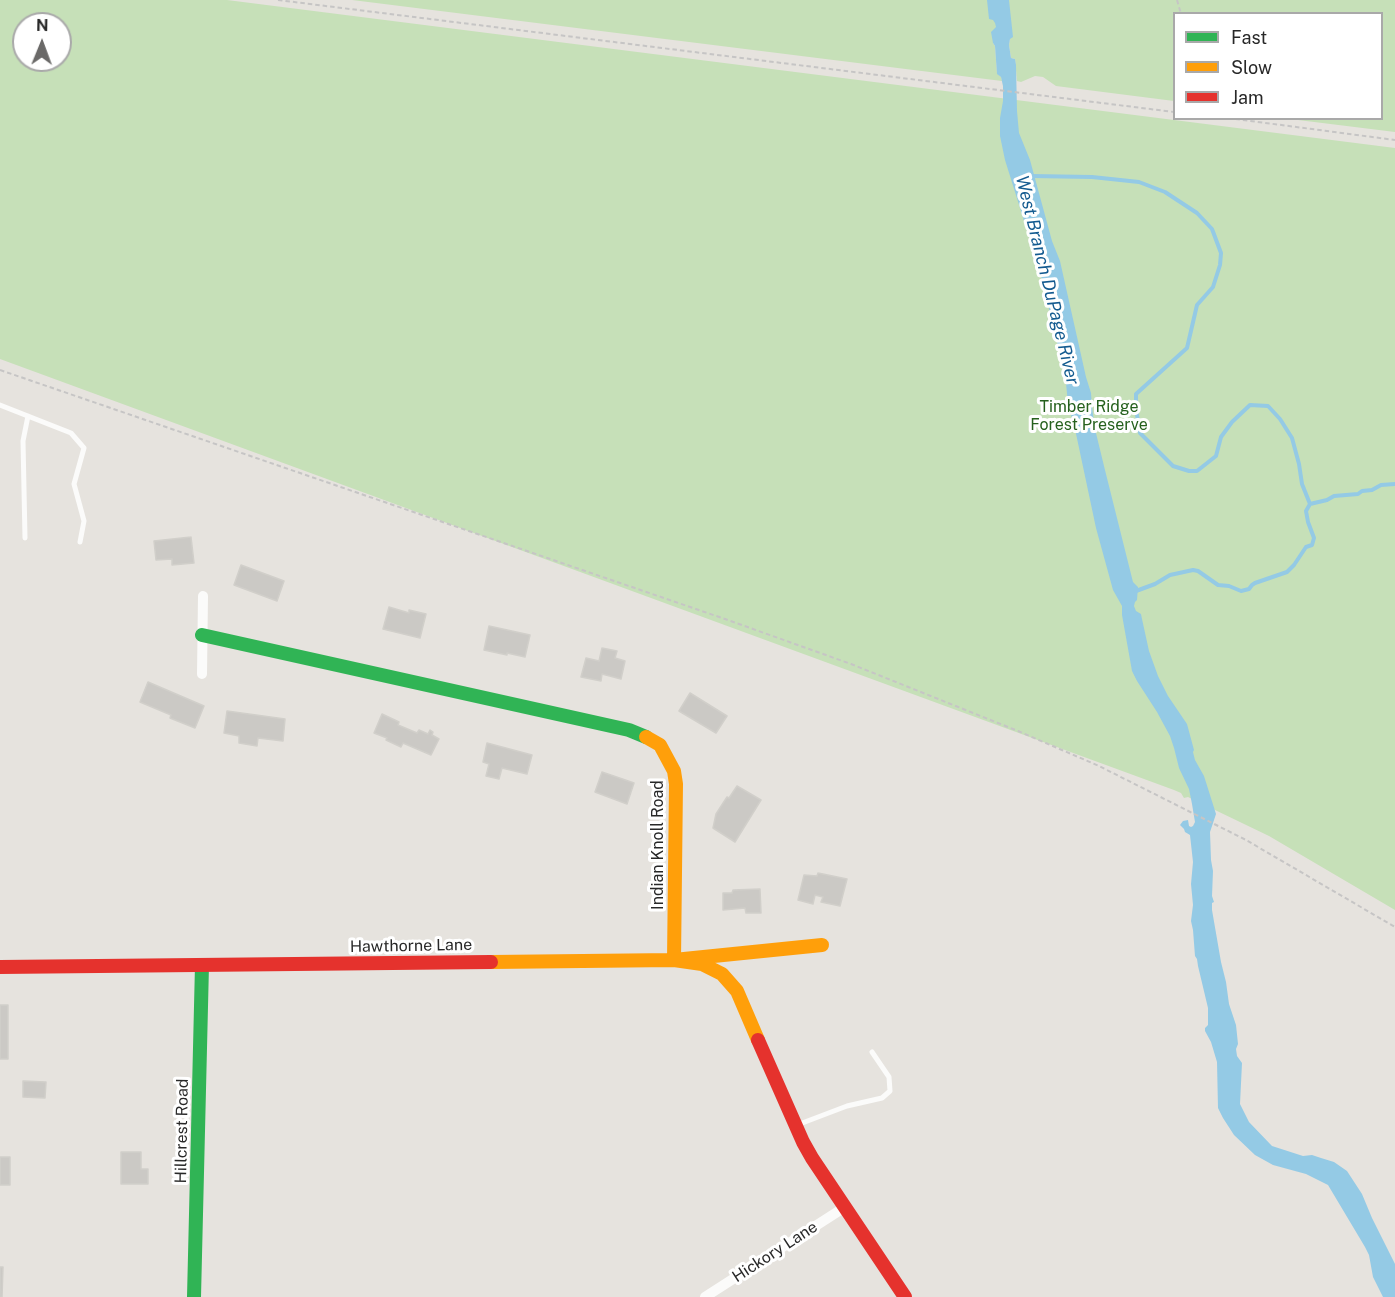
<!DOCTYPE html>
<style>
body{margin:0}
#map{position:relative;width:1395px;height:1297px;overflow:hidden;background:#e6e3de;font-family:"Public Sans",sans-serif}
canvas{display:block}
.legend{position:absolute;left:1173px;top:12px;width:210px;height:108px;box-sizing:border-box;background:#fff;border:2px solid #a9a9a9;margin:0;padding:8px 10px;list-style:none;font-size:18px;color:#282828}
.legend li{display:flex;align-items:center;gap:12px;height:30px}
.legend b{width:30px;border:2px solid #a9a9a9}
.north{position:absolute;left:12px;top:12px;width:60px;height:60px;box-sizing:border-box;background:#fff;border:2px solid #a9a9a9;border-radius:50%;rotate:1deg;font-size:16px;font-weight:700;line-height:24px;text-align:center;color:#282828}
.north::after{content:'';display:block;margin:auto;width:21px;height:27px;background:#6a6968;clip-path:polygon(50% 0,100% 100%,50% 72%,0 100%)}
</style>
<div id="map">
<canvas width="1395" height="1297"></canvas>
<ul class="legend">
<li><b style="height:8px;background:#30b455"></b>Fast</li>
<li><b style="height:8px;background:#ff9f0a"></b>Slow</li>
<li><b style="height:8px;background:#e5322d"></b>Jam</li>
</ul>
<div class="north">N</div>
</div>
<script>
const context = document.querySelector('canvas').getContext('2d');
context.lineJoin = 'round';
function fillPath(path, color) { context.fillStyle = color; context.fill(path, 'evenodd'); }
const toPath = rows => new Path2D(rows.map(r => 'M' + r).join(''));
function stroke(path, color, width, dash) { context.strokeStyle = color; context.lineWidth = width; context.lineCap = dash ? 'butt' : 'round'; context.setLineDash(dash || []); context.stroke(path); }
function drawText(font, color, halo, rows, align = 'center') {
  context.font = font + ' "Public Sans",sans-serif'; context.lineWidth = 6; context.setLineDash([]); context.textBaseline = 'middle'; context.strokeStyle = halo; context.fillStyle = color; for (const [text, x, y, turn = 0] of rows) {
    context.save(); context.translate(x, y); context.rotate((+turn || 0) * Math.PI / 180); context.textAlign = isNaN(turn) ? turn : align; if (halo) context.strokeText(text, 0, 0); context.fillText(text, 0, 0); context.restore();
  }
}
fillPath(toPath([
 [0,0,227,0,1395,148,1395,910,1269,836,1188,797,1184,798,1181,793,1174,790,0,359],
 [24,24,60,24,60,60,24,60],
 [352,0,1395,0,1395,132,1290,119,1382,118,1382,14,1174,14,1174,101,1056,86,1043,77,1035,76,1021,82,1017,81,1015,59,1011,58,1009,45,1010,39,993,43,995,46,997,73,1001,77,1002,81]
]), '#c6e0b8');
fillPath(toPath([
 [987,0,1009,0,1013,37,1010,39,1009,45,1011,58,1015,59,1016,65,1017,111,1019,133,1030,160,1052,241,1060,261,1086,377,1091,393,1092,407,1095,429,1104,466,1133,582,1138,587,1137,600,1135,602,1134,606,1136,611,1141,614,1142,619,1149,651,1158,676,1168,696,1187,724,1194,750,1193,752,1195,760,1204,776,1216,814,1210,832,1211,860,1213,871,1212,896,1214,902,1212,903,1212,910,1221,962,1226,982,1229,1004,1236,1025,1238,1044,1236,1049,1237,1056,1242,1063,1240,1104,1249,1122,1272,1146,1303,1156,1312,1155,1321,1158,1334,1162,1347,1171,1362,1194,1372,1218,1395,1264,1395,1297,1383,1297,1373,1277,1369,1255,1365,1247,1328,1185,1306,1174,1273,1165,1255,1155,1234,1135,1223,1118,1218,1108,1217,1062,1211,1042,1205,1031,1205,1028,1208,1025,1208,1008,1198,966,1197,959,1195,956,1193,930,1191,921,1193,905,1191,884,1193,862,1190,835,1185,832,1184,829,1180,825,1183,821,1188,820,1189,826,1191,827,1193,826,1195,822,1192,804,1189,789,1179,768,1174,748,1170,736,1157,712,1137,681,1132,671,1122,615,1122,606,1113,590,1096,528,1075,429,1068,404,1066,383,1060,354,1040,272,1005,160,1000,136,1000,118,1003,101,1003,86,1001,77,997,74,995,46,993,43,991,32,996,27,995,23,993,20,989,19]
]), '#94cae5');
stroke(toPath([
 [1031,176,1092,177,1139,182,1165,192,1197,213,1212,229,1221,253,1220,265,1213,287,1197,305,1187,348,1136,394,1136,409,1140,433,1173,466,1189,471,1197,471,1216,456,1221,437,1232,422,1250,405,1268,406,1280,419,1292,438,1299,464,1302,484,1310,504],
 [1136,591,1155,584,1170,575,1193,570,1198,571,1218,585,1229,586,1241,591,1249,589,1252,585,1255,583,1287,572,1294,565,1306,547,1312,545,1314,538,1308,522,1306,511,1310,504,1327,500,1334,496,1358,494,1362,491,1372,490,1381,485,1395,484]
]), '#94cae5', 4);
const building = toPath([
 [191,537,194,563,172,565,172,559,156,560,154,541,191,537],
 [241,565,284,581,277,601,234,585,241,565],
 [389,607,409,613,409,610,426,614,420,638,383,629,389,607],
 [489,626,530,635,525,657,507,653,507,655,484,650,489,626],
 [602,648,617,651,615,658,625,661,621,679,602,674,601,681,581,677,586,658,599,661,602,648],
 [148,682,204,706,195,728,170,718,171,715,140,702,148,682],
 [690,693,727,716,716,733,679,711,690,693],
 [227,711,285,719,283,741,258,738,257,746,239,743,239,736,224,733,227,711],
 [382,714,399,722,398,725,417,733,419,730,428,734,430,730,433,732,432,735,439,739,431,755,403,743,401,747,386,740,387,738,374,733,382,714],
 [487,743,532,755,527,774,502,768,499,779,486,776,489,764,483,762,487,743],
 [602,772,634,783,627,804,595,792,602,772],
 [737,786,761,800,735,842,713,828,716,814,727,797,729,798,737,786],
 [818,873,847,879,840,906,821,902,823,897,815,895,813,904,798,900,804,875,817,876,818,873],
 [760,889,761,913,746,913,745,908,723,910,723,893,732,893,733,890,760,889],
 [0,1005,8,1005,8,1059,0,1059,0,1005],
 [23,1081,46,1082,45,1098,23,1097,23,1081],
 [121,1152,141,1152,141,1169,148,1169,148,1184,121,1184,121,1152],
 [0,1157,10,1157,10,1185,0,1185,0,1157],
 [0,1267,3,1267,2,1297,0,1297,0,1267]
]);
fillPath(building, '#cbc9c5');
stroke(building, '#d1cfca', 1.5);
stroke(toPath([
 [278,0,1174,112],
 [1177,0,1181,14],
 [1228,118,1395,140],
 [0,370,725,619,851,664,1018,731,1099,766,1246,840,1395,927]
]), '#c6c5c5', 2, [4.5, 3]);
stroke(toPath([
 [0,405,71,433,84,448,74,484,84,521,80,542],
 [25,538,23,441,28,416],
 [797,1125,847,1106,882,1098,890,1091,889,1077,872,1052]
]), '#fbfbfa', 5);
stroke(toPath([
 [202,674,203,596],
 [705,1297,845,1207]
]), '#fbfbfa', 10);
stroke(toPath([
 [202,635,629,730,646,737],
 [194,1297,202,965]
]), '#30b455', 14);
stroke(toPath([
 [646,737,660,745,674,771,676,784,674,960,702,964,722,974,737,991,758,1040],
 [491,962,674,960,822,945]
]), '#ff9f0a', 14);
stroke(toPath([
 [0,967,491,962],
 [758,1040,803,1142,812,1158,905,1297]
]), '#e5322d', 14);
drawText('16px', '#25601d', '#fff', [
 ["Timber Ridge",1089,407],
 ["Forest Preserve",1089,425]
]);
drawText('16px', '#282828', '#fff', [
 ["Indian Knoll Road",658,845,-90],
 ["Hawthorne Lane",411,946,-1],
 ["Hillcrest Road",182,1131,-89],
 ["Hickory Lane",775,1252,-33]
]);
drawText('italic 18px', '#145b90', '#fff', [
 ["West Branch DuPage River",1047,280,76]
]);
</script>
